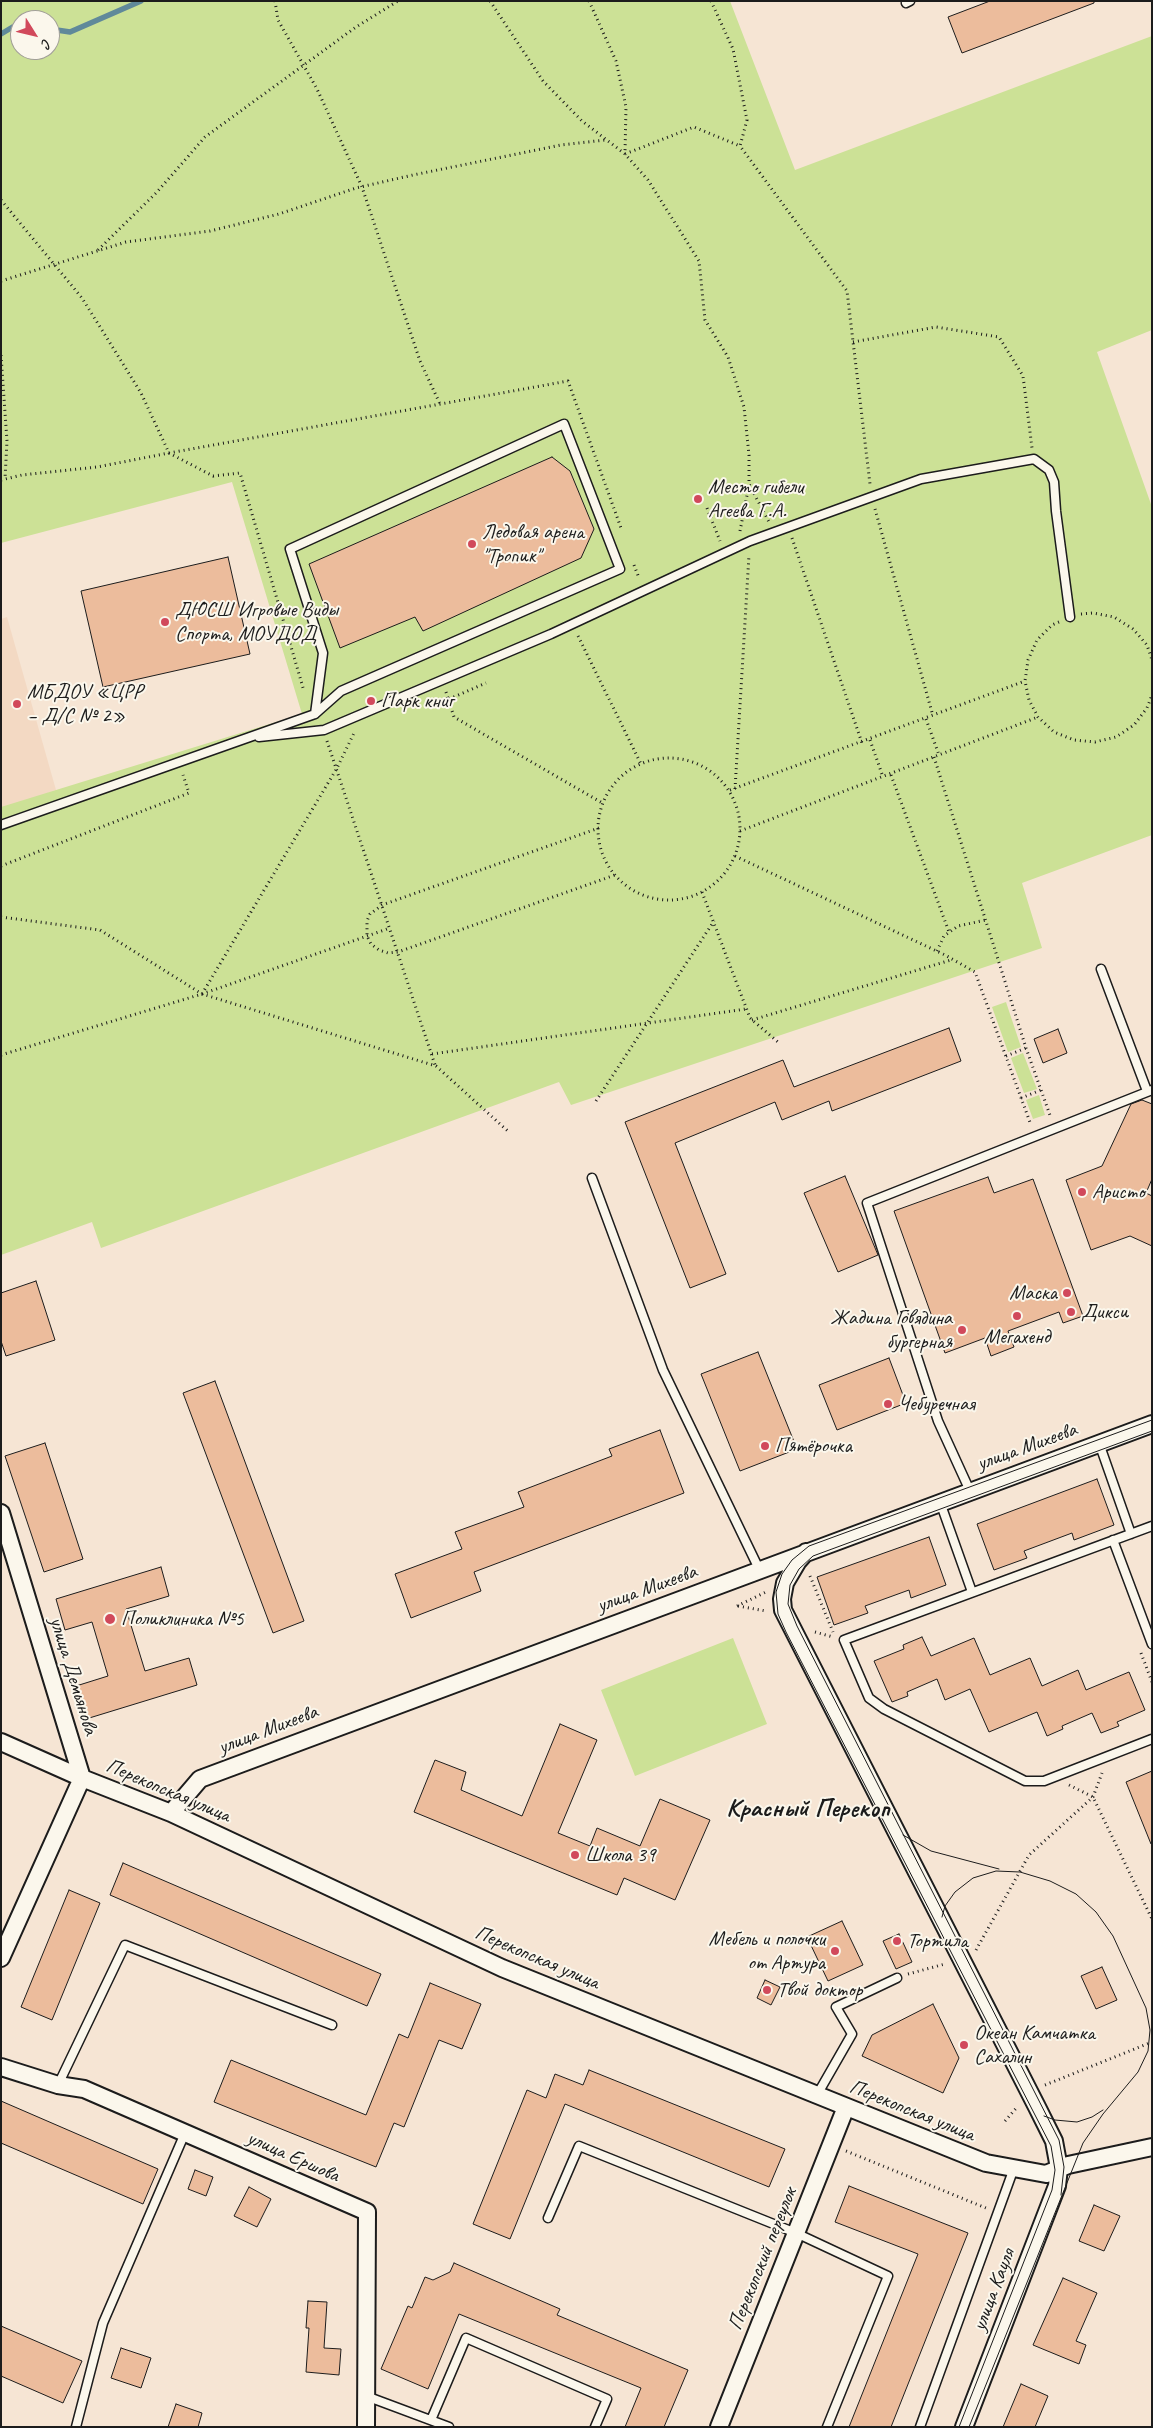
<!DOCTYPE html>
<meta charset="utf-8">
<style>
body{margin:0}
#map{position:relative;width:1153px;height:2428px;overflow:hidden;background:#f6e5d4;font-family:Caveat,sans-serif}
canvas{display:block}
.frame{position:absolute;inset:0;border:2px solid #1c1c1c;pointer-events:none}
.north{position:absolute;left:10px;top:10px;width:50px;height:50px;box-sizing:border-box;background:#fbf7ec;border:1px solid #a29f99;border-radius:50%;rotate:126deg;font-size:14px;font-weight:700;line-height:20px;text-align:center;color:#1c1c1c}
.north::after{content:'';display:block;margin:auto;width:18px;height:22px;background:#d1495b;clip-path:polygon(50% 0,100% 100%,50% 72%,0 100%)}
</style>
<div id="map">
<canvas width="1153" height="2428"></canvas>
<div class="frame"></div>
<div class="north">С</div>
</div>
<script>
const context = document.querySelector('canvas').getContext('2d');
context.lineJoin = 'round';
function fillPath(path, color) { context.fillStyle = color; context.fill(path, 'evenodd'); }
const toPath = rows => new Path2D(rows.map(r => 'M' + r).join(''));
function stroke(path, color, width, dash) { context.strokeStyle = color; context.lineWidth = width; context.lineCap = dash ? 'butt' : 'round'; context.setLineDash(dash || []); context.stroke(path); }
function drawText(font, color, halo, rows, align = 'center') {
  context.font = font + ' Caveat,sans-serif'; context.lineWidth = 4; context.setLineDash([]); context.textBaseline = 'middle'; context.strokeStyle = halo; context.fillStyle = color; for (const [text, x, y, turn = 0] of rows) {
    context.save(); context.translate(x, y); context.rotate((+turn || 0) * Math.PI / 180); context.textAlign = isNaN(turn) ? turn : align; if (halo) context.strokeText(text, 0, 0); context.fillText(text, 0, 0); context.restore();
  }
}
fillPath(toPath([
 [7,617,56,790,1,810,1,619]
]), '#f3d9c3');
fillPath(toPath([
 [1,1,730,1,795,170,1152,36,1152,330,1097,352,1152,507,1152,835,1022,883,1042,948,571,1105,559,1082,101,1248,92,1222,1,1255,1,807,302,714,232,482,1,543],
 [20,20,50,20,50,50,20,50],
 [1006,1002,1021,1047,1008,1052,992,1007],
 [1023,1053,1037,1089,1024,1093,1011,1058],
 [1039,1095,1045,1115,1033,1119,1026,1100],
 [733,1638,767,1724,635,1776,601,1690]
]), '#cce196');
stroke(toPath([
 [50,29,70,32,141,1],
 [1,34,16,25,20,25]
]), '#60899a', 5.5);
const building = toPath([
 [990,1,1094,1,1094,3,962,53,948,17,990,1],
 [552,457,570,471,594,529,581,558,423,631,415,617,340,648,309,564,552,457],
 [228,557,250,654,103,687,81,591,228,557],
 [949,1028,961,1061,832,1111,829,1101,782,1120,775,1102,675,1143,726,1274,690,1288,625,1122,783,1060,794,1087,949,1028],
 [1058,1029,1067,1053,1043,1063,1034,1039,1058,1029],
 [1142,1100,1152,1104,1152,1179,1146,1193,1152,1196,1152,1246,1130,1236,1091,1250,1066,1180,1102,1166,1131,1104,1142,1100],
 [845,1176,878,1255,838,1272,804,1193,845,1176],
 [988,1177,994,1193,1033,1179,1083,1316,1063,1323,1059,1312,1008,1331,1014,1347,991,1356,985,1338,945,1353,894,1211,988,1177],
 [36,1281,55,1340,6,1356,1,1341,1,1293,36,1281],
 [758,1352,797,1449,740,1471,701,1374,758,1352],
 [889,1358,906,1403,837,1430,819,1385,889,1358],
 [215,1381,304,1621,273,1633,183,1393,215,1381],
 [660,1430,684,1493,474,1572,481,1591,411,1618,395,1574,462,1549,455,1532,524,1507,518,1492,612,1456,609,1449,660,1430],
 [45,1443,83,1559,44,1572,5,1456,45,1443],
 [1097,1479,1114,1525,1074,1540,1072,1533,1024,1551,1027,1558,994,1570,977,1524,1097,1479],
 [929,1537,946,1585,911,1598,909,1590,865,1606,868,1613,834,1625,817,1577,929,1537],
 [161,1567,169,1596,126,1609,145,1671,189,1658,197,1685,86,1719,76,1686,108,1676,92,1622,65,1630,56,1599,161,1567],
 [922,1637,931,1656,974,1638,990,1675,1030,1658,1042,1686,1078,1670,1086,1690,1129,1672,1145,1710,1117,1722,1119,1726,1101,1733,1092,1713,1062,1726,1063,1729,1047,1736,1037,1712,989,1732,970,1689,945,1700,937,1679,907,1692,908,1696,892,1702,874,1661,904,1649,903,1645,922,1637],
 [560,1724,597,1740,558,1833,590,1846,597,1828,640,1846,660,1799,710,1820,675,1900,624,1878,617,1895,414,1812,435,1760,466,1772,461,1790,522,1816,560,1724],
 [1152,1771,1152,1844,1151,1844,1126,1782,1152,1771],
 [123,1863,381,1974,367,2006,110,1895,123,1863],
 [69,1890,100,1903,52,2020,21,2007,69,1890],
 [842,1921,863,1965,828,1981,807,1937,842,1921],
 [899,1934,912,1962,896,1969,883,1941,899,1934],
 [1102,1967,1117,2000,1096,2009,1081,1976,1102,1967],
 [765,1980,780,1987,771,2005,757,1998,765,1980],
 [430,1983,481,2004,462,2049,439,2040,404,2127,394,2123,376,2167,214,2102,231,2060,366,2115,399,2034,408,2038,430,1983],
 [933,2004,959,2058,943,2093,862,2056,872,2035,933,2004],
 [589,2070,785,2149,769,2187,565,2104,510,2239,473,2224,527,2090,546,2098,555,2074,583,2085,589,2070],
 [1,2101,158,2169,143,2204,1,2143,1,2101],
 [195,2170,213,2177,206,2196,188,2189,195,2170],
 [849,2186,968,2233,891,2427,849,2427,918,2254,835,2222,849,2186],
 [249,2187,271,2199,257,2227,234,2216,249,2187],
 [1094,2205,1120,2216,1104,2251,1079,2241,1094,2205],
 [454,2263,560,2309,557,2315,688,2370,664,2427,625,2427,641,2388,459,2314,428,2389,381,2369,408,2306,412,2308,425,2277,433,2280,450,2272,454,2263],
 [1063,2278,1097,2293,1076,2341,1086,2345,1079,2364,1033,2345,1063,2278],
 [308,2301,327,2302,324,2348,341,2349,339,2375,306,2372,309,2328,306,2328,308,2301],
 [1,2326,82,2361,63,2403,1,2376,1,2326],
 [121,2348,151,2358,141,2388,111,2378,121,2348],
 [1021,2384,1048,2396,1035,2427,1003,2427,1021,2384],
 [176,2404,202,2413,198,2427,168,2427,176,2404]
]);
fillPath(building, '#ecbc9c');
stroke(building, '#1c1c1c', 1);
const lane = toPath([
 [906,3,910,1],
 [259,737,324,730,551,634,750,541,921,479,1034,459,1049,470,1054,482,1056,511,1070,617],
 [1,825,315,714,323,653,290,549,564,424,620,569,341,691,315,714],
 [1101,969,1147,1091],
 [592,1178,663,1370,759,1569],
 [1099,1443,1131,1534],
 [970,1491,938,1421,867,1203,1152,1090],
 [940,1502,972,1592],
 [1152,1526,844,1640,869,1698,884,1709,1025,1781,1044,1781,1152,1739],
 [1113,1540,1152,1644],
 [58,2085,125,1945,332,2025],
 [817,2095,852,2034,836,2007,897,1978],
 [548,2218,579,2146,796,2233,888,2276,827,2427],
 [366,2396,449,2427],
 [431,2420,466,2338,607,2399,595,2427],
 [76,2427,103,2323,185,2133],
 [920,2427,1014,2168]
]);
const street = toPath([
 [1,1513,82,1778,1,1958],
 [806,1552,798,1561,785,1583,782,1599,783,1610,1037,2107,1054,2141,1059,2168,1057,2186,964,2427],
 [1,1742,82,1778,171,1813,502,1968,986,2163,1046,2174,1068,2165,1152,2147],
 [171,1813,200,1779,1152,1424],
 [1,2067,58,2085,84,2089,367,2212,366,2427],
 [719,2427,846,2107]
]);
stroke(lane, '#1c1c1c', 11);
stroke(street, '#1c1c1c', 20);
stroke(toPath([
 [275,1,278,20,317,89,362,187,420,361,440,404],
 [490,1,543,81,582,121,625,154,648,180,699,261,705,320,728,357,744,407,749,455,749,484,769,522],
 [589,1,616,61,626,107,625,154,694,127,740,146],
 [711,1,733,49,747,120,740,146,847,291,870,484],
 [1,200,82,298,141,393,169,453,568,381,621,528],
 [98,250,157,192,205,137,356,27,398,1],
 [1,281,126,242,210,231,279,214,356,188,413,175,561,145,605,140],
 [853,342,936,327,999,337,1023,376,1032,448],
 [1,355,7,441,5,479],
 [1,480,22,475,97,467,169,453,213,476,240,473,304,691],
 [707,508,720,541],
 [875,509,933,716],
 [740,531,749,485],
 [792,538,862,743],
 [634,565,639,578],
 [1081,614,1093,613,1114,617,1133,629,1147,645,1152,660],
 [1059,622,1052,625,1037,640,1028,660,1025,681,1029,700,1038,717,1054,732,1074,740,1095,742,1116,737,1134,725,1147,708,1152,695],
 [578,636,641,764],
 [446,692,454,717,604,804],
 [449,699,486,683],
 [926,719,939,755],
 [870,740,883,777],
 [327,741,435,1065],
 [934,757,1026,1048,1051,1118],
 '598 829a71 71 0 1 1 142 0a71 71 0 1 1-142 0Z',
 [891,775,949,932],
 [735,789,749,555],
 [730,790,1025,681],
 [599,828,382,905,370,914,367,921,367,936,371,944,379,950,388,953,398,952,615,875],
 [740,831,1038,717],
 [735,856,945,955,975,972,1031,1125],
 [1,866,189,793,183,775],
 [702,892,750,1018,778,1042],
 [1,917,100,930,202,994,436,1066,510,1133],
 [937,951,944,936,958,926,986,920],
 [202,994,337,768,355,731],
 [752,1020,951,960],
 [432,1054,746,1009],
 [1,1055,202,994,390,928],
 [1006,1056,1026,1048],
 [1021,1098,1041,1090],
 [596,1101,714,921],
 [810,1576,833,1632],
 [737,1606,766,1592],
 [738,1606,766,1611],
 [815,1632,833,1637],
 [1141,1653,1152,1682],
 [1069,1785,1093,1797,1152,1919],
 [976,1950,1029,1855,1093,1797,1102,1773],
 [908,1974,945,1964],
 [1045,2085,1152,2042],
 [1005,2121,1018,2106],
 [846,2151,986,2208]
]), '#1c1c1c', 3, [1, 4]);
stroke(lane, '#fbf7ec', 8);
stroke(street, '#fbf7ec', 16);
stroke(toPath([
 [903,1835,931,1851,999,1869],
 [942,1917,945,1906,955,1892,973,1878,996,1871,1020,1872,1050,1881,1076,1894,1096,1912,1113,1936,1146,2008,1150,2030,1148,2051,1138,2072,1103,2114,1083,2143,969,2427],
 [1044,2116,1055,2120,1077,2122,1092,2117,1103,2110],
 [1061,2195,1064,2167,1059,2140,797,1626,788,1604,790,1585,799,1569,813,1556,1152,1431],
 [959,2427,1052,2190,1055,2170,1051,2146,786,1632,778,1614,776,1592,782,1574,792,1560,809,1546,1152,1420]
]), '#1c1c1c', 1);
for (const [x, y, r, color] of [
 [698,499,5,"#d1495b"],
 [472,544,5,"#d1495b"],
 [165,622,5,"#d1495b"],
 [371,701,5,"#d1495b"],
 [17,704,5,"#d1495b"],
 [1082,1192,5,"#d1495b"],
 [1067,1293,5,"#d1495b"],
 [1071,1312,5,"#d1495b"],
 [1017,1316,5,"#d1495b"],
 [962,1330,5,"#d1495b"],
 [888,1404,5,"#d1495b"],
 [765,1446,5,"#d1495b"],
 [110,1619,6,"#d1495b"],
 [575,1855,5,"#d1495b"],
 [897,1941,5,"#d1495b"],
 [835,1951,5,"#d1495b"],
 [767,1990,5,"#d1495b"],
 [964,2045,5,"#d1495b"]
]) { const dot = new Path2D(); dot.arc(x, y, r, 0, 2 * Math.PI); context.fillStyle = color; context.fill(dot); stroke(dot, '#fbf7ec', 2); }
drawText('21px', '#1c1c1c', '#fbf7ec', [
 ["Место гибели",708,487],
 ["Агеева Г.А.",708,511],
 ["Ледовая арена",482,532],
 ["\"Тропик\"",482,556],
 ["ДЮСШ Игровые Виды",175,610],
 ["Спорта, МОУДОД",175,634],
 ["МБДОУ «ЦРР",27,692],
 ["– Д/С № 2»",27,716],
 ["Парк книг",381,701],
 ["Аристо",1092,1192],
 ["Маска",1057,1293,"right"],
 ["Дикси",1081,1312],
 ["Жадина Говядина",952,1318,"right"],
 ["бургерная",952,1342,"right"],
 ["Мегахенд",1017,1337,"center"],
 ["Чебуречная",898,1404],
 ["Пятёрочка",775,1446],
 ["Поликлиника №5",121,1619],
 ["Школа 39",585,1855],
 ["Мебель и полочки",825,1939,"right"],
 ["от Артура",825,1963,"right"],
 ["Тортила",907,1941],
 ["Твой доктор",777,1990],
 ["Океан Камчатка",974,2033],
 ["Сахалин",974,2057]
], 'left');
drawText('21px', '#1c1c1c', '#fbf7ec', [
 ["улица Михеева",1027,1447,-20],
 ["улица Михеева",647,1589,-20],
 ["улица Демьянова",73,1676,73],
 ["улица Михеева",268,1730,-21],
 ["Перекопская улица",168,1791,23],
 ["Перекопская улица",537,1958,23],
 ["Перекопская улица",912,2111,22],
 ["улица Ершова",293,2157,24],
 ["Перекопский переулок",763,2259,-68],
 ["улица Кауля",994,2290,-69]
]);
drawText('bold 26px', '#1c1c1c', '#fbf7ec', [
 ["Красный Перекоп",808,1809]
]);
</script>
